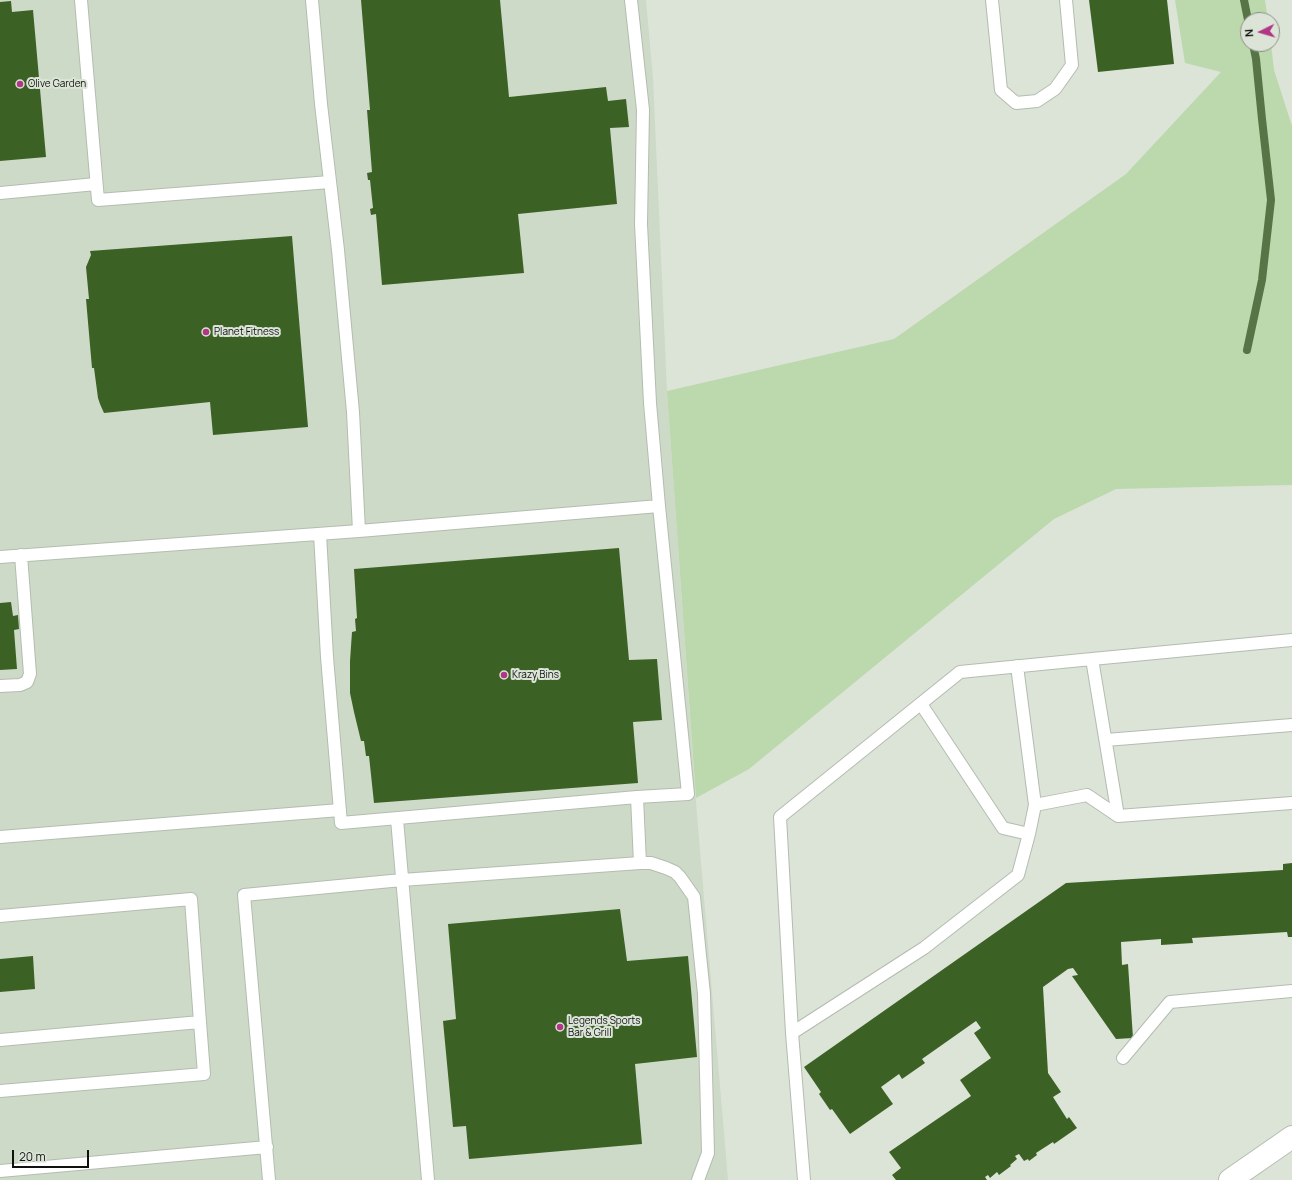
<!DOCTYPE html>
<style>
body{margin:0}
#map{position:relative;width:1292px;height:1180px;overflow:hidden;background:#dce4d8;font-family:Manrope,sans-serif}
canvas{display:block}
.north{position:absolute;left:1240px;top:12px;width:40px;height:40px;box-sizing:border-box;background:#dce4d8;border:1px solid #8a9087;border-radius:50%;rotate:265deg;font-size:11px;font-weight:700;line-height:16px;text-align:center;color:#0f120e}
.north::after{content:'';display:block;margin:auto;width:14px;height:18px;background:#b23686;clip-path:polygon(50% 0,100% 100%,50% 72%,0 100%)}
.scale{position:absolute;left:12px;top:1150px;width:77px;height:18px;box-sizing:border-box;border:2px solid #0f120e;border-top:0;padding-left:5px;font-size:12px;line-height:14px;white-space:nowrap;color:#0f120e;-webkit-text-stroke:3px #dce4d8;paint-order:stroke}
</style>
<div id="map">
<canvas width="1292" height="1180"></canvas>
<div class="north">N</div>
<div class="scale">20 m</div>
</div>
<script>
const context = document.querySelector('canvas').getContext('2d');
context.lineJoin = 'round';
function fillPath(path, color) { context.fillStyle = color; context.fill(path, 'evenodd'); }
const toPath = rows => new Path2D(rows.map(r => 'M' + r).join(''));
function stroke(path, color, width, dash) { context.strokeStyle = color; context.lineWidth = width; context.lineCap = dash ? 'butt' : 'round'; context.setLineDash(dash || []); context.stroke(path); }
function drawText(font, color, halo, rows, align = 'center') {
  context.font = font + ' Manrope,sans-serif'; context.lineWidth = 4; context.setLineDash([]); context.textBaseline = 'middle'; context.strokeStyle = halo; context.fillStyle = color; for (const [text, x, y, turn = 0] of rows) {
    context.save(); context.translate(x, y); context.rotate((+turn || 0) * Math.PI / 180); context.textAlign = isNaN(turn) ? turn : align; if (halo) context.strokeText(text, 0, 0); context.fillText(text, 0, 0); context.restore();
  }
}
fillPath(toPath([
 [0,0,646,0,653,78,667,391,697,815,728,1180,0,1180]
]), '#cedac8');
fillPath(toPath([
 [1175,0,1265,0,1268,20,1248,20,1248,44,1271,44,1274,70,1292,126,1292,485,1116,489,1054,519,749,769,696,798,667,391,894,339,1126,174,1221,72,1185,63]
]), '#bcd8ad');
stroke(toPath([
 [1244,0,1248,20],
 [1247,350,1262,280,1271,200,1262,119,1256,59,1253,44]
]), '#577447', 8);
fillPath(toPath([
 [361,0,500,0,509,97,606,87,608,101,626,99,629,127,610,128,617,204,518,214,524,273,382,285,376,214,371,215,370,209,373,208,370,180,368,180,367,173,372,172,367,110,370,110],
 [1089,0,1167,0,1174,64,1098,72],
 [11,1,12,12,33,10,46,157,0,161,0,2],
 [292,236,308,427,213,435,210,402,104,413,100,404,98,398,94,368,92,368,86,299,89,299,86,267,91,255,90,251],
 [619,548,629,660,657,659,662,720,633,722,638,783,374,803,369,756,366,756,364,741,361,741,354,712,350,693,350,661,352,632,356,631,355,619,357,618,354,569],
 [11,602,13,616,18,615,19,629,14,630,17,669,0,670,0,603],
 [1292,863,1292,937,1288,937,1287,932,1192,938,1193,943,1161,945,1161,939,1121,942,1122,965,1128,964,1133,1038,1116,1039,1072,976,1078,975,1073,968,1068,969,1043,987,1048,1073,1061,1092,1053,1097,1067,1119,1069,1117,1077,1128,1054,1144,1053,1142,1036,1153,1037,1155,1029,1161,1028,1159,1024,1161,1019,1154,1015,1156,1017,1159,1010,1165,1011,1166,999,1175,997,1172,990,1178,988,1175,985,1177,987,1180,896,1180,892,1175,901,1168,889,1152,971,1096,960,1080,991,1058,974,1033,981,1028,976,1021,922,1059,925,1063,902,1079,899,1074,881,1087,893,1104,850,1134,832,1109,830,1110,819,1094,821,1092,804,1067,1066,883,1283,870,1283,864],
 [620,909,627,961,688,956,697,1057,635,1064,642,1144,469,1159,466,1126,453,1127,443,1021,456,1019,448,924],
 [33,956,35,989,0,992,0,959]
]), '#3c6125');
const lane = toPath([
 [81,0,98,200,330,182],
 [312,0,321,104,338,250,353,412,359,531],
 [631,0,643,110,641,224,650,403,659,506,688,794,637,797,640,863],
 [992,0,1001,90,1016,103,1037,101,1055,89,1072,65,1066,0],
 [0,193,96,184],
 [320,534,327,657,341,823,637,797],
 [0,557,359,531,659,506],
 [1017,666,1035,805],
 [0,686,20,685,27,682,30,674,21,555],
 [921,704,1003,828,1029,834],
 [1106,740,1292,725],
 [1118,816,1092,659,1292,640],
 [397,819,428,1180],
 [0,837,340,810],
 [0,916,191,899,200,1022,0,1040],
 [792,1033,780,817,960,672,1092,659],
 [1123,1058,1170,1002,1292,991],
 [0,1091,204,1074,200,1022],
 [0,1171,267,1147],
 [269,1180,244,895,402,880,640,863,651,863,666,868,675,872,680,877,694,897,704,994,708,1153,698,1180],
 [804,1180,792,1033,924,948,1018,875,1029,834,1035,805,1087,795,1118,816,1292,803]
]);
const street = toPath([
 [1230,1180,1292,1137]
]);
stroke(lane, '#b4bcb0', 14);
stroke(street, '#b4bcb0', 24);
stroke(lane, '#fff', 12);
stroke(street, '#fff', 22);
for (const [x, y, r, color] of [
 [20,84,4,"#b23686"],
 [206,332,4,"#b23686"],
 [504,675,4,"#b23686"],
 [560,1027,4,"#b23686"]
]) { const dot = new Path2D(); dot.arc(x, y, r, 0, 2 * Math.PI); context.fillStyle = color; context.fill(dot); stroke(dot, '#dce4d8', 1.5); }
drawText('10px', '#0f120e', '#dce4d8', [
 ["Olive Garden",28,84],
 ["Planet Fitness",214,332],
 ["Krazy Bins",512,675],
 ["Legends Sports",568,1021],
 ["Bar & Grill",568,1033]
], 'left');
</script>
